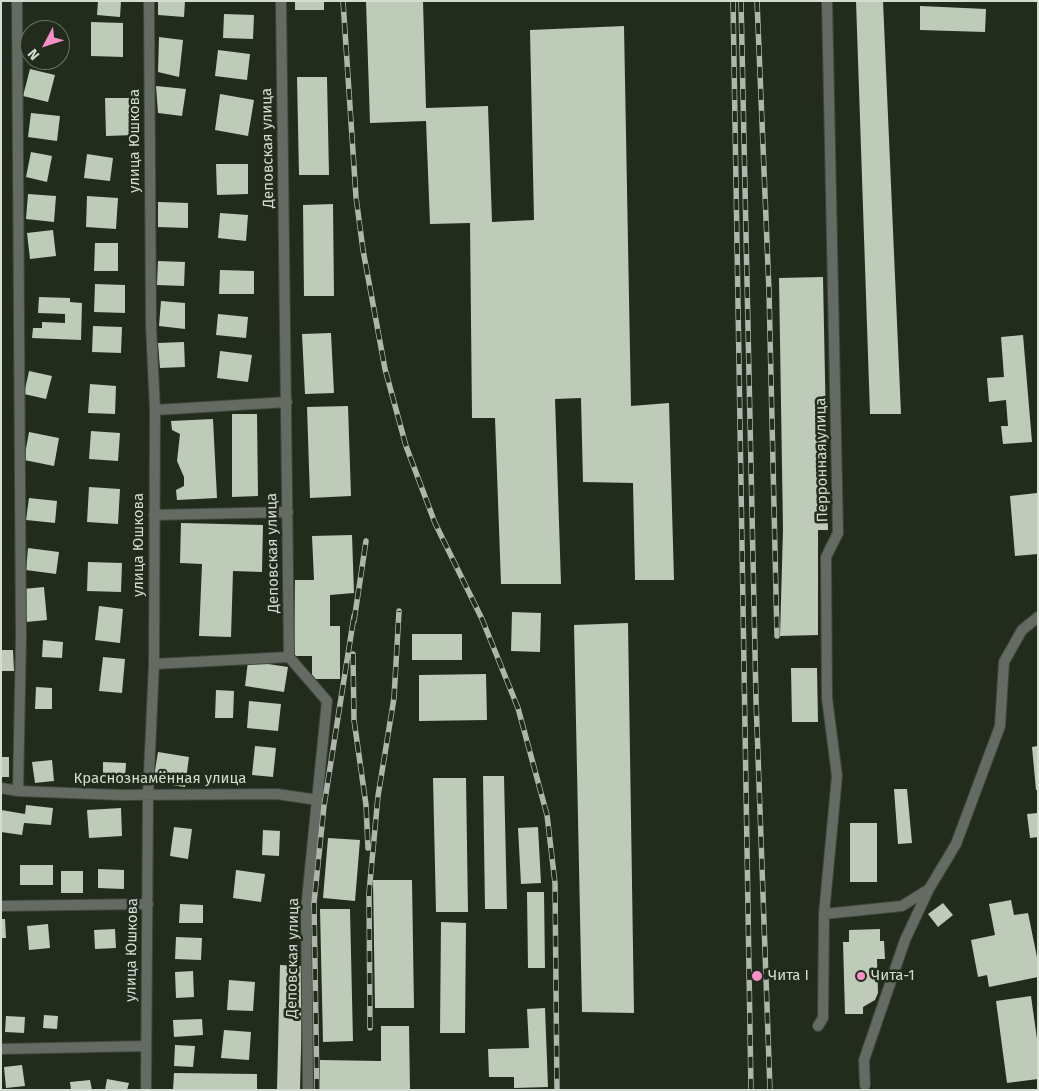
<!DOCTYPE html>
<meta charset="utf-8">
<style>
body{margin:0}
#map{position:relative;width:1039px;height:1091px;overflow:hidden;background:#212c1d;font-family:"Fira Sans",sans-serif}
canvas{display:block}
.frame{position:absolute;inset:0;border:2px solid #d5dcd2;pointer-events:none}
.north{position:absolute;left:20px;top:20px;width:50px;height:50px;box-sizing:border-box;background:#212c1d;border:1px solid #697265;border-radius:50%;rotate:230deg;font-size:14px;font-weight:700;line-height:20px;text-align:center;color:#d5dcd2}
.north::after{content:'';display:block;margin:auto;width:18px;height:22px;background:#f98fc8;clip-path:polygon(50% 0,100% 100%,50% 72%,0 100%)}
</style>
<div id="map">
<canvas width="1039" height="1091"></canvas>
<div class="frame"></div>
<div class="north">N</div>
</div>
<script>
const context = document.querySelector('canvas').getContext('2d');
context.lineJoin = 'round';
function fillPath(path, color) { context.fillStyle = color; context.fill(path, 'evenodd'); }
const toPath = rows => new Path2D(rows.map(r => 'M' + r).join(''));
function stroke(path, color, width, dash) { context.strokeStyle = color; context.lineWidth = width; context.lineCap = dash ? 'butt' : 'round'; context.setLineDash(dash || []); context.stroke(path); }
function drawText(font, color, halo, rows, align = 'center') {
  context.font = font + ' "Fira Sans",sans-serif'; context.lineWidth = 5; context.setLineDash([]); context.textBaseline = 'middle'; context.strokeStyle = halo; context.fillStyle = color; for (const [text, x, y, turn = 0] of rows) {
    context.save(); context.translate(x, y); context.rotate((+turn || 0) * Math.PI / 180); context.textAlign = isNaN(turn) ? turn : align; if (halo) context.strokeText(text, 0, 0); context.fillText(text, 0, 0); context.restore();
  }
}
fillPath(toPath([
 [98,1,121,1,120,17,97,15],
 [158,1,185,1,184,17,158,15],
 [295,1,324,1,324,10,295,10],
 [366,1,423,1,426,108,488,106,492,222,534,220,530,30,624,26,631,406,669,403,674,580,635,580,633,483,583,482,581,398,555,399,561,584,501,584,495,418,472,418,470,223,430,224,426,121,370,123],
 [856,1,883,1,901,414,870,414],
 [920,6,986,9,985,32,920,30],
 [224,14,254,15,253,39,223,38],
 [91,22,123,23,123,57,91,56],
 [159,37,183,40,179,77,158,72],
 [218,50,250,54,247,80,215,76],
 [30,69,55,75,48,102,23,96],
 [297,77,327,77,329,175,299,175],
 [156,86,186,89,182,116,158,113],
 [220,94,254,100,248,136,215,130],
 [105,98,135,98,135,135,106,136],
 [31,113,60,116,57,141,28,137],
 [31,152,52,156,47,182,26,177],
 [87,154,113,158,110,181,84,178],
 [216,164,248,164,248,194,217,195],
 [28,194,56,196,54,222,26,219],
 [87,196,118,198,116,229,86,227],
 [158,202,188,203,188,228,158,227],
 [333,204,334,296,304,296,303,205],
 [220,213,248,215,246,241,218,238],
 [53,230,56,256,30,259,27,233],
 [95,243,118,243,118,271,94,271],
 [158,261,185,262,184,286,157,285],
 [220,270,254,271,254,294,219,294],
 [823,277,828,530,818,530,818,635,780,636,783,530,779,278],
 [95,284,125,285,125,313,94,312],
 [39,297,70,298,70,302,82,303,81,340,32,338,33,328,42,328,42,322,65,323,65,314,38,313],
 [161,301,185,303,185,329,159,326],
 [218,314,248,317,246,338,216,335],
 [93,326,122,327,121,353,92,352],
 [331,333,334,393,305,394,302,334],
 [1023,335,1032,442,1003,444,1001,426,1008,426,1006,400,989,402,987,378,1004,377,1001,337],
 [184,342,185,367,160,368,158,343],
 [220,351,252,355,248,382,217,378],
 [29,371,52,376,46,399,24,394],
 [90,384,116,386,115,414,88,413],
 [348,406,351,496,310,498,307,407],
 [232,414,257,414,258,496,232,497],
 [213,419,217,498,177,500,176,490,184,486,184,477,177,461,180,434,172,430,171,421],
 [91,431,120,433,118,461,89,459],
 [29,432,59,438,54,466,24,460],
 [89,487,120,489,118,524,87,522],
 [1037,493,1038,554,1015,556,1010,496],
 [29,498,57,501,55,523,26,520],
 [181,523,263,525,262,572,233,571,231,637,199,636,202,564,180,563],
 [352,535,354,593,330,595,330,626,340,626,340,679,312,679,312,656,294,656,295,580,314,580,312,536],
 [28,548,59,552,56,574,26,570],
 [88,562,122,563,121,592,87,591],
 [44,587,47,620,26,622,23,589],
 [99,606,123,609,120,643,95,640],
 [512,612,541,613,540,652,511,651],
 [628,623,634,1013,582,1012,574,625],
 [412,634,462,634,462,660,412,660],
 [43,640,63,642,62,658,42,657],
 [1,650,13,650,14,671,1,671],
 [103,657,125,659,122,693,99,691],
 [248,661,288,667,284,692,245,686],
 [791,668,817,668,818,722,792,722],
 [486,674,487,720,419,721,419,675],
 [36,687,52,688,52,709,35,709],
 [216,690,234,691,233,718,215,718],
 [249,701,281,704,278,731,247,728],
 [255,746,276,748,273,777,252,775],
 [1038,746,1038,790,1036,790,1032,747],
 [158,752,189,757,185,787,153,782],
 [1,757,9,757,9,777,1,777],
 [52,760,54,781,35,783,32,762],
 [103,762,126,763,125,781,103,780],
 [483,776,504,776,507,909,485,909],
 [433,778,466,778,468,912,436,912],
 [894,789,907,789,912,843,898,844],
 [26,805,53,808,51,825,24,823,22,835,1,832,1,810,25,814],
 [121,808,122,836,89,838,87,810],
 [1038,813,1038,837,1030,838,1027,814],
 [850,823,877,823,877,882,850,882],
 [174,827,192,829,188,859,170,856],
 [538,827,541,883,521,884,518,828],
 [263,830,280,831,279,856,262,855],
 [328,838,360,840,355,901,323,898],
 [20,865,53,865,53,885,20,885],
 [98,869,124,870,124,889,98,888],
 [236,870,265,874,261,902,233,898],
 [61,871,83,871,83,893,61,893],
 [373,880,412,880,414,1008,375,1008],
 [527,892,544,892,545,968,528,968],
 [1011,900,1014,915,1028,913,1038,962,1038,977,989,987,987,975,978,977,971,940,995,935,989,904],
 [943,903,953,915,938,927,928,914],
 [180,904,203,905,203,923,179,923],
 [320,909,350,909,353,1041,323,1042],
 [1,919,5,919,6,938,1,938],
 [441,922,466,923,465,1033,440,1033],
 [48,924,50,948,29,950,27,926],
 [115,929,116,948,95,949,94,930],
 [880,929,880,941,884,941,885,959,877,959,878,993,875,1000,863,1007,863,1014,845,1014,843,942,849,942,849,930],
 [176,937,202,938,201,960,175,959],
 [280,965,303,966,300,1090,277,1090],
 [193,971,194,997,176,998,175,972],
 [229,980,255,982,253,1011,227,1010],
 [1031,996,1038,1046,1038,1079,1007,1083,996,1001],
 [545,1008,548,1087,514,1088,514,1077,489,1077,488,1049,529,1048,527,1009],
 [44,1015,58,1016,57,1029,43,1028],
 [6,1016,25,1017,24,1033,5,1032],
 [202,1019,203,1035,174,1037,173,1020],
 [381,1026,409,1026,410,1090,320,1090,320,1060,381,1061],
 [224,1030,251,1032,249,1060,221,1058],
 [175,1045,195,1046,193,1067,174,1066],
 [22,1065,25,1086,6,1088,4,1067],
 [174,1073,257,1074,257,1090,173,1090],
 [107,1079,129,1083,127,1090,105,1090],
 [90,1080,92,1090,71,1090,70,1082]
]), '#bdcbb8');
const street = toPath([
 [17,1,21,638,18,791],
 [281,1,289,657,327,701,306,909,308,1090],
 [827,1,838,533,826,557,827,698,837,776,824,914,902,906,929,889,956,844,1000,726,1004,662,1022,630,1038,617],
 [155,410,287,402],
 [154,515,288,512],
 [154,664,289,657],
 [1,788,18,791,121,795,277,794,318,800],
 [1,906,148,904],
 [818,1026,823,1018,824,914],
 [1,1049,146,1046],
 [865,1085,864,1060,905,940,928,891],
 [146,1090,148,795,154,664,155,410,151,326,149,1]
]);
stroke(street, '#3e483a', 12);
stroke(street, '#656a63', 10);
const rail = toPath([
 [343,1,356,197,363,250,385,369,406,446,435,523,482,619,518,708,547,815,555,883,557,1090],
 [733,1,751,1090],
 [741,1,756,699,770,1090],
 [757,1,769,291,777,636],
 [354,621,366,541],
 [353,654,354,720,366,805,368,848],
 [370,1028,369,893,378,796,394,698,399,611],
 [317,1090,314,903,324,806,354,616]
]);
stroke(rail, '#afb6ab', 5.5);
stroke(rail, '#212c1d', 4, [11]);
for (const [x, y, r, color] of [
 [757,976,6,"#f98fc8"],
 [861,976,5,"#f98fc8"]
]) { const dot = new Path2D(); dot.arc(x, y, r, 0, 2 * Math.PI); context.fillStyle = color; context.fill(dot); stroke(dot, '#212c1d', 2); }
drawText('15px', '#d5dcd2', '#212c1d', [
 ["улица Юшкова",135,141,-90],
 ["Деповская улица",268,148,-91],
 ["Перронная улица",822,460,-91],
 ["улица Юшкова",139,545,-90],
 ["Деповская улица",273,553,-91],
 ["Краснознамённая улица",160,779],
 ["улица Юшкова",132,950,-89],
 ["Деповская улица",293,958,-89]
]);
drawText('15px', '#d5dcd2', '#212c1d', [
 ["Чита I",768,976],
 ["Чита-1",871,976]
], 'left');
</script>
